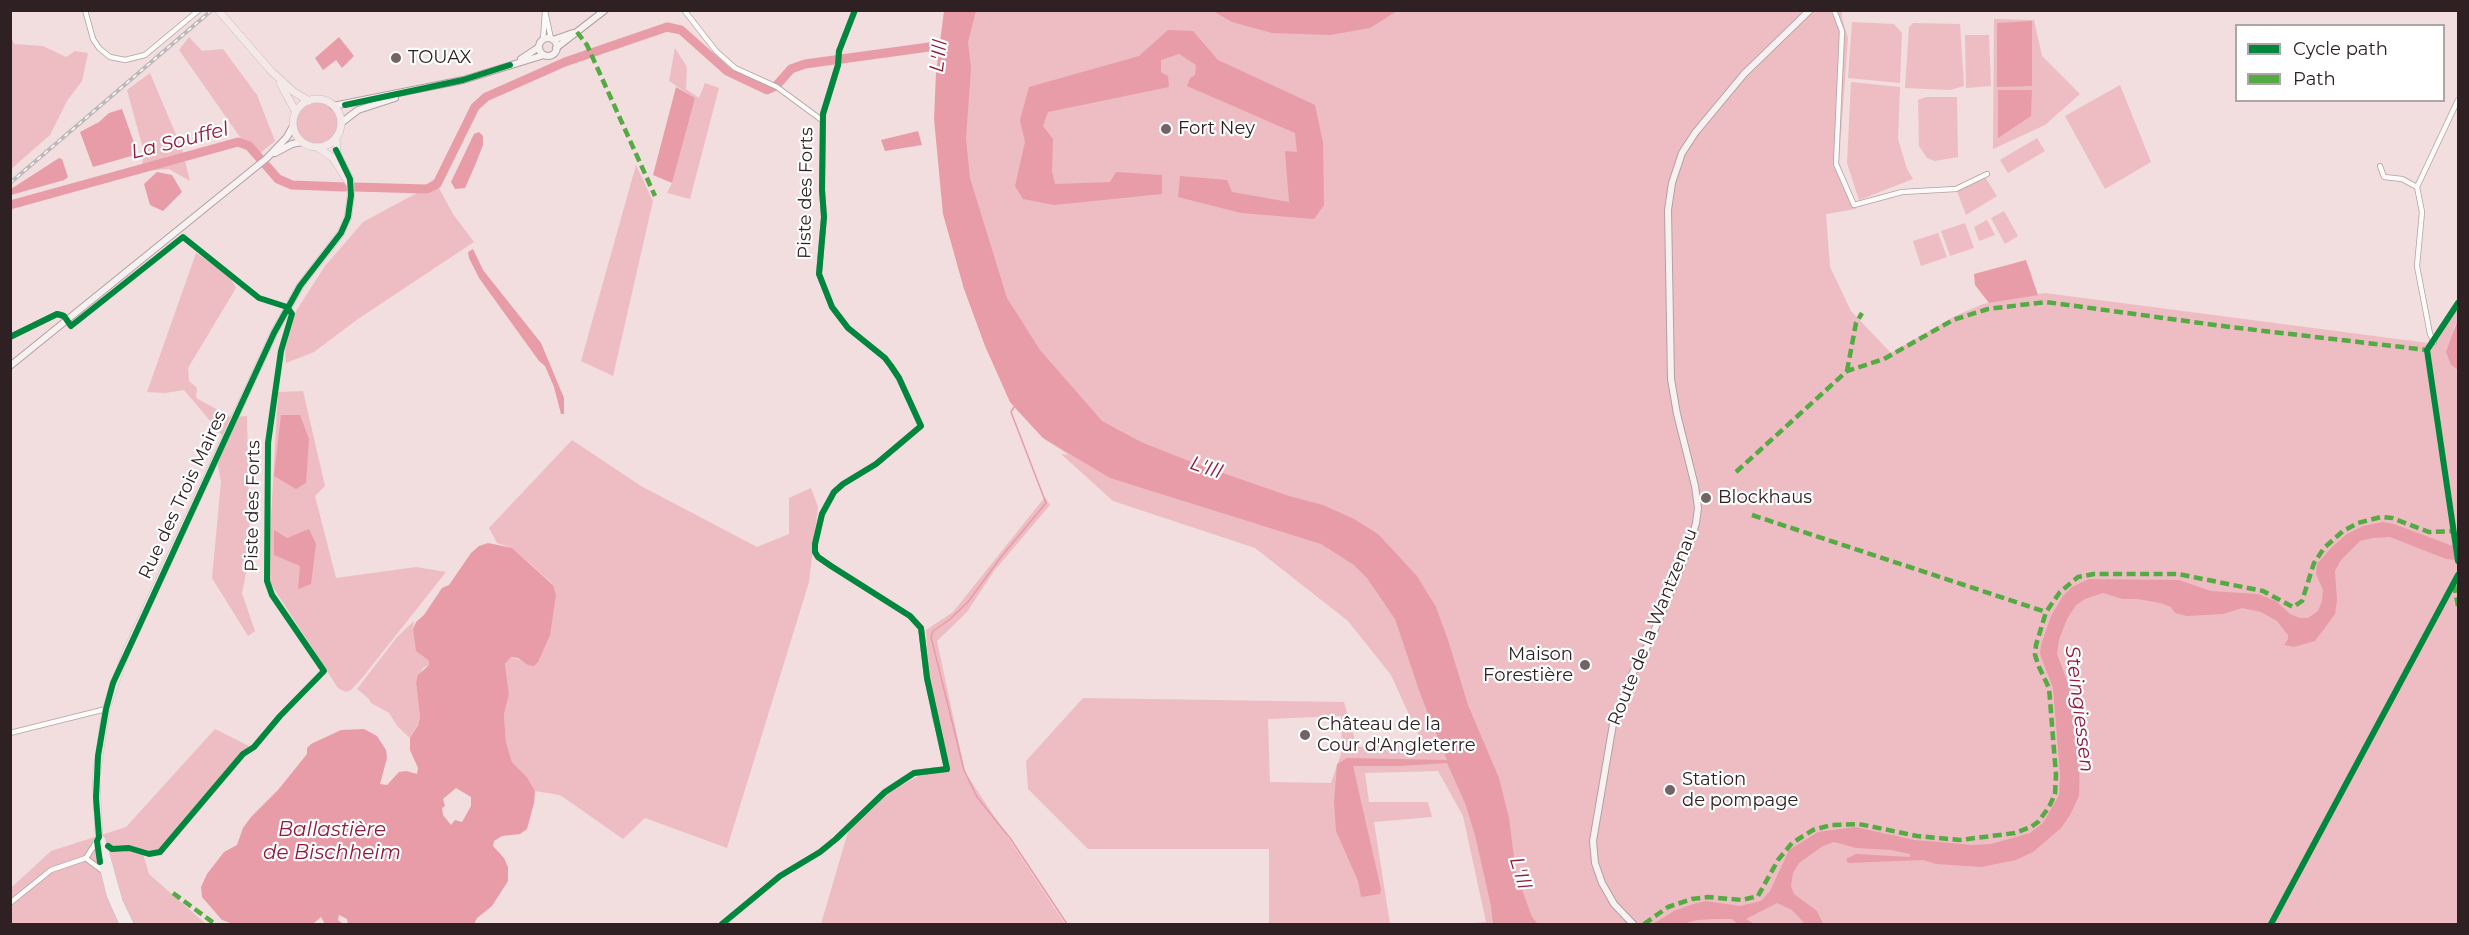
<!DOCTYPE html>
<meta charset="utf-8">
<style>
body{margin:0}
#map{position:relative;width:2469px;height:935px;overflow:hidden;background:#f2dddf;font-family:Montserrat,sans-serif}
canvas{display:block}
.frame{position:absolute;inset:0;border:12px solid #2f2123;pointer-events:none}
.legend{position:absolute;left:2235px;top:24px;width:210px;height:78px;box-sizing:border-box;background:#fff;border:2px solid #aca6a7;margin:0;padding:8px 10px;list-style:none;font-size:18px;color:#2f2123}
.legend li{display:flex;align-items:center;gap:12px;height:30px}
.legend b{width:30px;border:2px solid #aca6a7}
</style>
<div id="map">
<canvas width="2469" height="935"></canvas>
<div class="frame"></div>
<ul class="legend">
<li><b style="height:8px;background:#00873e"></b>Cycle path</li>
<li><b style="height:8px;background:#54aa43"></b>Path</li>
</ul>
</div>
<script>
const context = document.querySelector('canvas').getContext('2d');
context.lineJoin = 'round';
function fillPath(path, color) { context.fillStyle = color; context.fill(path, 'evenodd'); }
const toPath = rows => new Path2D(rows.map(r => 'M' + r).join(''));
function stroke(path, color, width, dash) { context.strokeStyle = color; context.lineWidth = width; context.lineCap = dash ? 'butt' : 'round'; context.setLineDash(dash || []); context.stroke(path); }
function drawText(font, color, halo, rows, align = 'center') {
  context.font = font + ' Montserrat,sans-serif'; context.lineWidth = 4.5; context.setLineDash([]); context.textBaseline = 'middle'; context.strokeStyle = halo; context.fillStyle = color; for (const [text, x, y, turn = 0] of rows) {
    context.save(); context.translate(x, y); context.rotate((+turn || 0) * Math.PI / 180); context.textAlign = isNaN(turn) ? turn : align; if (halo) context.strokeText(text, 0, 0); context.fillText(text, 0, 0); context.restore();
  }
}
fillPath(toPath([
 [964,11,1842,11,1842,18,1848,38,1839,162,1856,209,1826,214,1830,267,1851,311,1891,353,1955,316,1983,304,2045,293,2428,343,2458,297,2458,319,2454,327,2451,365,2458,370,2458,924,1464,924,1486,922,1463,816,1438,771,1365,773,1369,802,1428,802,1432,817,1374,822,1390,924,1269,924,1269,849,1088,849,1028,789,1026,761,1083,698,1344,702,1357,747,1422,743,1391,675,1348,621,1255,548,1113,501,1061,454,1069,455,1043,438,1014,407,1036,383,965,217],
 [1341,716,1342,751,1331,783,1270,782,1268,719],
 [1994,19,2034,20,2042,56,2080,94,2045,125,1993,149],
 [1852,22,1894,24,1902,33,1900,83,1848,78],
 [1913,23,1960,24,1964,86,1950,90,1905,88,1909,27],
 [1965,35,1989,35,1991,86,1966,88],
 [11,36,14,44,43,46,66,57,75,51,88,53,82,81,67,101,50,135,11,169],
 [189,37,202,51,223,49,257,95,275,141,259,154,240,137,179,50],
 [675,48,687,67,686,89,699,98,705,83,719,88,690,199,667,193,672,183,694,98,669,81],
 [150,73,182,149,190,181,169,169,141,171,144,152,127,90],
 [1851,82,1900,87,1898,139,1907,169,1913,179,1859,200,1847,163],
 [2120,85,2151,162,2105,189,2065,116],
 [1957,97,1958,157,1935,161,1927,158,1919,146,1918,100,1926,97],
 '296 123a21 21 0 1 1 42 0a21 21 0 1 1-42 0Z',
 [2037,138,2045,151,2008,173,2000,160],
 [636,165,653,201,613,376,581,361],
 [1985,177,1997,196,1966,215,1957,191],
 [434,179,453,214,474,242,358,319,314,352,286,363,285,350,296,311,325,266,363,222,415,194],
 [2004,211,2018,236,2005,244,1991,218],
 [1987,220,1995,235,1979,241,1974,227],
 [1965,223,1974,248,1950,256,1941,231],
 [1938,233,1947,257,1921,266,1913,241],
 [196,253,229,275,236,288,188,368,189,381,197,388,196,398,231,417,247,416,250,553,242,593,255,631,248,636,212,578,221,482,218,466,222,435,184,390,165,393,147,392],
 [303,391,325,486,315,496,336,578,416,567,446,572,362,678,351,690,346,692,338,688,269,581,270,535,278,392],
 [572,440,641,486,757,547,789,534,789,498,811,488,818,507,809,582,727,848,645,818,623,839,560,795,535,791,527,777,512,762,506,742,504,715,509,694,505,664,510,657,527,662,553,584,512,548,497,543,489,528],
 [1045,497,1050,505,994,571,967,612,937,641,965,772,1065,924,821,924,848,832,891,791,922,774,947,770,931,715,926,630,953,612],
 [414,621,413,629,421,655,429,661,429,665,423,668,416,682,420,717,418,724,410,738,398,727,389,713,371,703,369,699,357,689,397,637],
 [215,729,249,746,159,850,153,852,142,851,149,874,206,924,11,924,11,888,51,851,126,827]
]), '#edbdc3');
fillPath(toPath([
 [944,11,976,11,968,42,971,68,966,139,970,178,1007,298,1040,350,1102,421,1141,442,1194,463,1289,496,1323,505,1354,519,1378,534,1417,576,1436,607,1448,640,1468,705,1499,778,1509,818,1516,873,1532,917,1538,924,1493,924,1491,906,1475,835,1465,803,1447,763,1400,766,1353,766,1381,889,1380,894,1361,897,1358,881,1336,831,1334,802,1337,764,1347,758,1447,760,1421,696,1395,619,1367,578,1354,565,1321,544,1110,478,1043,438,1010,402,985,346,964,289,943,214,934,119,936,73],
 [1213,11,1397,11,1370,28,1330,35,1272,33,1232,22],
 [2032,21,2032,86,1997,87,1997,23],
 [1168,30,1193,31,1218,60,1315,105,1323,143,1324,205,1314,219,1241,213,1178,197,1180,176,1227,180,1232,192,1289,202,1285,151,1297,152,1295,133,1187,86,1190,78,1195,75,1196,65,1179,54,1161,60,1161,72,1168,76,1169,87,1048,112,1043,126,1053,139,1052,171,1055,184,1110,182,1116,172,1162,175,1162,194,1054,205,1023,199,1015,186,1025,142,1020,120,1029,87,1139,56],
 [339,37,354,56,342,68,336,60,323,70,315,58],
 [676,87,695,98,672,183,653,175],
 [1998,90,2032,90,2031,116,1998,138],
 [122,109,138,154,93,167,80,132,99,122,109,113],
 [918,131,922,145,885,151,881,140],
 [479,132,483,136,483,145,476,163,465,188,455,189,451,182,474,134],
 [59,158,62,159,68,177,64,180,11,195,11,189],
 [157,172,172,175,182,192,163,211,150,205,144,184],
 [473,249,483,270,541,343,564,398,564,414,561,414,554,387,545,366,539,361,479,278,469,258,468,252],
 [2026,260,2038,295,1989,303,1975,285,1974,274],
 [2458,319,2458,370,2451,365,2446,352],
 [281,415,300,415,309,439,306,483,296,489,274,476],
 [2383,522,2394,524,2458,548,2458,560,2446,559,2390,537,2373,538,2360,541,2341,560,2335,571,2337,600,2335,614,2315,641,2294,647,2284,645,2288,639,2288,635,2277,621,2261,612,2242,608,2223,614,2187,616,2175,613,2171,607,2160,603,2137,599,2123,599,2103,593,2085,599,2076,605,2067,619,2059,640,2057,654,2075,702,2074,731,2080,750,2079,796,2070,815,2061,828,2033,852,2016,860,1981,867,1936,864,1923,860,1848,863,1846,859,1856,854,1910,857,1910,854,1891,850,1856,848,1834,842,1823,846,1799,863,1793,873,1791,886,1794,894,1817,911,1823,924,1805,924,1792,910,1777,903,1746,919,1754,924,1738,924,1732,919,1715,919,1698,920,1682,924,1653,924,1674,911,1693,904,1706,901,1740,906,1761,901,1770,891,1789,850,1818,832,1855,827,1915,840,1973,845,1991,844,2030,833,2043,823,2059,795,2060,775,2053,688,2040,654,2041,645,2051,616,2063,596,2072,587,2089,579,2179,580,2211,591,2258,594,2276,601,2290,614,2300,618,2308,618,2318,611,2322,601,2323,590,2316,574,2317,564,2332,547,2347,534,2363,526],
 [309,529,316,544,311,584,298,589,300,566,274,555,274,530,287,538],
 [488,543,512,548,553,585,556,595,550,635,538,662,534,666,528,665,518,658,511,657,505,664,509,694,504,715,506,742,512,762,527,777,535,791,534,803,527,829,520,834,502,836,494,841,493,846,504,858,508,867,508,881,492,906,477,918,474,924,348,924,347,919,339,915,338,920,343,924,325,924,321,917,313,924,233,924,222,920,202,897,201,887,207,874,224,852,237,845,243,828,251,817,278,790,307,754,307,748,311,744,341,730,364,729,377,736,386,750,387,758,380,784,387,785,399,772,406,771,417,774,418,768,410,750,410,738,418,725,420,717,416,682,418,675,429,665,429,661,416,651,413,629,416,622,424,615,442,588,449,585,471,553,479,546],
 [456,788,471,797,471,806,462,822,455,820,451,825,443,815,442,808,445,806,443,799]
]), '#e89ca8');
stroke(toPath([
 [1014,407,1011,412,1046,503,1001,557,968,602,949,620,933,631,931,637,964,770,977,797,1010,838,1067,924]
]), '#e89ca8', 1.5);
stroke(toPath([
 [354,187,427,189,437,184,475,107,486,97,565,62,667,27,681,30,727,71,767,90,776,86,791,69,805,64,951,44],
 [10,205,238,142,249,146,278,179,292,185,345,187]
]), '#e89ca8', 9);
const minor = toPath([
 [85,10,93,39,99,48,110,57,125,60,145,55,199,10],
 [684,10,716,51,735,68,777,87,823,121],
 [1834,10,1842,31,1836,164,1854,205,1902,192,1956,189,1987,174],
 [543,40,545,11,551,39],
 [2380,166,2384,177,2402,179,2417,187],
 [10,337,57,314,62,315,67,320],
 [2434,342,2430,334,2417,266,2422,212,2417,187,2458,100],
 [10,733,106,709],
 [86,858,97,841],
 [88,860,103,871],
 [10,903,51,870,86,858],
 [722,924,780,876,820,852,836,839,885,792,914,773,947,769,927,678,921,628,910,616,831,566,818,557,815,552,815,544,822,514,834,492,843,484,876,464,921,426,899,378,891,366,885,358,848,328,832,307,819,274,824,217,822,190,823,114,838,65,839,51,855,10]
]);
const secondary = toPath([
 '539 47a9 9 0 1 1 18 0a9 9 0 1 1-18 0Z',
 [553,40,573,33],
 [556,48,605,10],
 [521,59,539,47],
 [333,106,463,80,544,55],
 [341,123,358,110,395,98],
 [275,153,292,144,302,142],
 [10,366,267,158,287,137,293,126],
 [1633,924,1614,904,1602,883,1595,863,1593,841,1613,724,1630,678,1650,641,1688,550,1696,523,1698,508,1695,486,1677,414,1671,379,1668,210,1672,183,1682,153,1695,133,1744,74,1810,10]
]);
const primary = toPath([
 [218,10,271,71,294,92,309,101],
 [280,83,296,112],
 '293 123a24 24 0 1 1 48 0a24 24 0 1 1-48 0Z',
 [317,147,333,158,349,183],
 [99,837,102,840,119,901,130,924],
 [123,924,110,895,97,841,99,837,96,778,106,709,127,650,274,333,300,286,341,233,348,217,351,195,350,179,337,153,336,138]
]);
stroke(minor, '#b1a1a2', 6);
stroke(secondary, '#b1a1a2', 8);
stroke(primary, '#c9bec0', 8);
stroke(minor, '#fdfafa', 4.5);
stroke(secondary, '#f8f1f2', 6);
stroke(primary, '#f4e8e9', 7);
const rail = toPath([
 [10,183,212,10]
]);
stroke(rail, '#beb8ba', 4);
stroke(rail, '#fff', 1.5, [4.5]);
stroke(toPath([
 [577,32,587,45,655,196],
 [1847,371,1856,323,1862,313],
 [1736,472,1847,371,1884,359,1953,320,1988,309,2046,302,2230,327,2427,350],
 [1752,515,2046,612],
 [2454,584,2458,606],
 [173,893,215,924],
 [1644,924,1668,907,1692,899,1708,897,1742,900,1758,896,1778,860,1792,843,1813,830,1831,825,1859,824,1917,836,1960,840,2015,833,2031,827,2038,822,2049,807,2055,794,2056,775,2049,688,2039,667,2035,655,2036,645,2046,612,2060,592,2078,577,2094,574,2178,574,2263,591,2293,607,2302,601,2314,563,2324,548,2343,531,2358,523,2381,517,2392,518,2429,532,2455,531]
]), '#54aa43', 4.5, [9, 4.5]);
stroke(toPath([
 [345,105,463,80,510,65],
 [2458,303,2427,350,2458,561],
 [10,337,57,314,64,316,71,326,183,237,259,298,287,307,292,314,281,351,268,443,267,581,272,595,324,671,280,716,254,747,243,754,160,852,149,854,129,848,112,849,108,846],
 [100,862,97,841,99,837,96,798,98,756,106,709,113,683,274,333,300,286,341,233,348,217,351,195,350,179,336,150],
 [722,924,780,876,820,852,836,839,885,792,914,773,947,769,927,678,921,628,910,616,831,566,818,557,815,552,815,544,822,514,834,492,843,484,876,464,921,426,899,378,891,366,885,358,848,328,832,307,819,274,824,217,822,190,823,114,838,65,839,51,855,10],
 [2271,924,2458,575]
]), '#00873e', 6);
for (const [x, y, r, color] of [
 [396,58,6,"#736365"],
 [1166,129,6,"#736365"],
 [1706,498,6,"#736365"],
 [1585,665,6,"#736365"],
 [1305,735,6,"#736365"],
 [1670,790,6,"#736365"]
]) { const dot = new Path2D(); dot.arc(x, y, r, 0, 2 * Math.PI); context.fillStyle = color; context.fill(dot); stroke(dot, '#fff', 2); }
drawText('18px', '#2f2123', '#fff', [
 ["TOUAX",408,58],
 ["Fort Ney",1178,129],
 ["Blockhaus",1718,498],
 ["Maison",1573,655,"right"],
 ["Forestière",1573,676,"right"],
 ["Château de la",1317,725],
 ["Cour d'Angleterre",1317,746],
 ["Station",1682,780],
 ["de pompage",1682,801]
], 'left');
drawText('18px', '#2f2123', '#fff', [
 ["Piste des Forts",806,193,-89],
 ["Rue des Trois Maires",183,495,-65],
 ["Piste des Forts",253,506,-89],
 ["Route de la Wantzenau",1653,627,-68]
]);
drawText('italic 20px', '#91193b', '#fff', [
 ["L'Ill",939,56,-83],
 ["La Souffel",180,141,-14],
 ["L'Ill",1206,468,19],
 ["Steingiessen",2079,709,83],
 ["Ballastière",332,830],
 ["de Bischheim",332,853],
 ["L'Ill",1520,873,74]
]);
</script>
